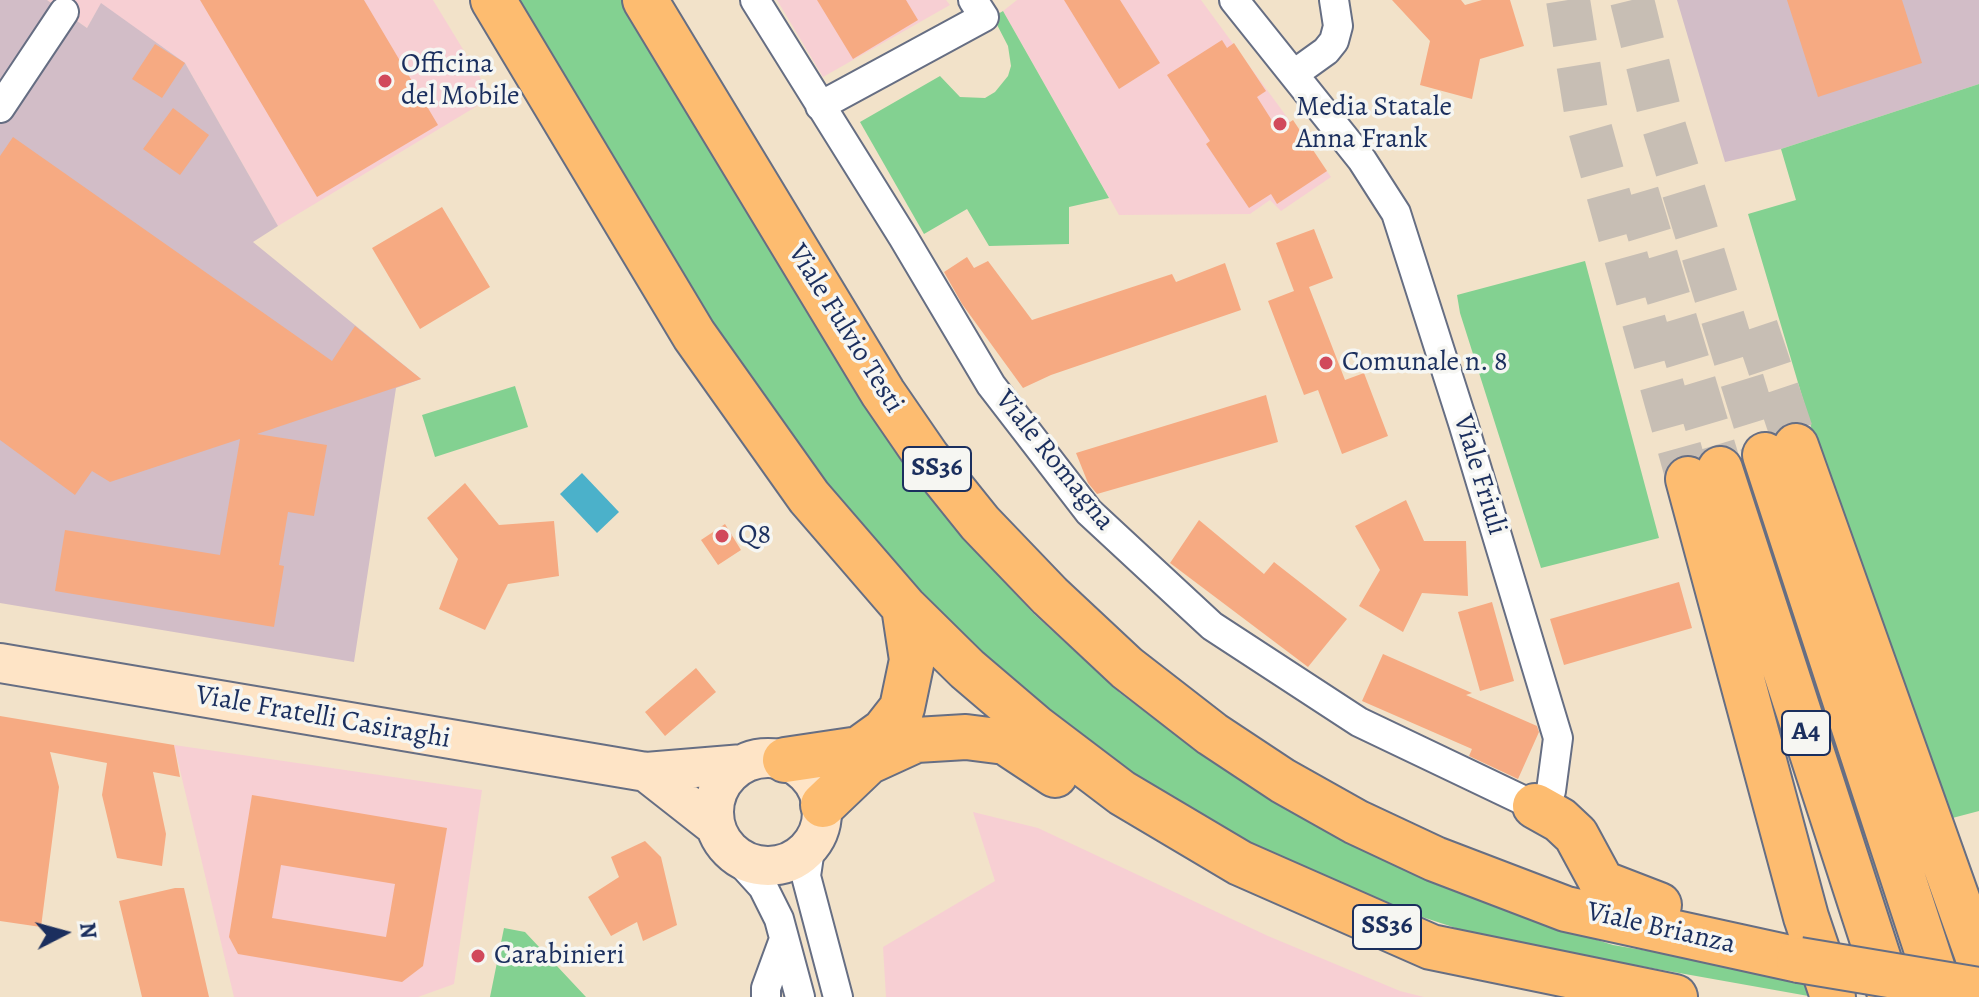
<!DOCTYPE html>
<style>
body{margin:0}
#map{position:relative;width:1979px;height:997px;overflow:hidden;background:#f2e2c9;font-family:Alegreya,serif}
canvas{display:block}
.north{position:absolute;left:24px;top:893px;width:80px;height:80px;-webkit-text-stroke:6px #f6f6f2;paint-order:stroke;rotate:84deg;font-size:22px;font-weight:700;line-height:32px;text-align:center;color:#1b2f5e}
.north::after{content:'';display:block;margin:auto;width:28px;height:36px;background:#1b2f5e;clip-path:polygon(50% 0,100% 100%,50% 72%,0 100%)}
</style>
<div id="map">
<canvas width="1979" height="997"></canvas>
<div class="north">N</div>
</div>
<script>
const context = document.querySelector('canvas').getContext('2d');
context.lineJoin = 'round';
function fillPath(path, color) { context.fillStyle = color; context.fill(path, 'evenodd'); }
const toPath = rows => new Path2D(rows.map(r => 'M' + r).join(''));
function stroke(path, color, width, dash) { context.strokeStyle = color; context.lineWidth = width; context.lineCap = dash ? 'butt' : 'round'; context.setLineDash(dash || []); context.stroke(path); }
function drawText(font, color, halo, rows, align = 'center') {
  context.font = font + ' Alegreya,serif'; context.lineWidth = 7; context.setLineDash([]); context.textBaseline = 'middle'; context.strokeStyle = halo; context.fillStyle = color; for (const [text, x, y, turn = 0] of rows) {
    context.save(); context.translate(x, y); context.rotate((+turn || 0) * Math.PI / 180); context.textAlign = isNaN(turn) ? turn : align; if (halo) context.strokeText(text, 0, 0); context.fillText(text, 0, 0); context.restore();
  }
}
fillPath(toPath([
 [47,0,433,0,492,97,278,226,185,63,101,4,87,28],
 [777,0,946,0,950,5,823,77],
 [1017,0,1201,0,1331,177,1281,211,1270,200,1250,214,1119,215,1003,11],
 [174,745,482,790,454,984,418,997,234,997],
 [973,812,1038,828,1268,936,1400,991,1424,997,886,997,883,947,995,881]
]), '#f7cfd3');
fillPath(toPath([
 [0,0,47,0,87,28,101,3,185,63,278,226,253,242,421,379,396,388,354,662,0,603],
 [1677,0,1979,0,1979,84,1781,149,1725,162]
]), '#d2bdc7');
fillPath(toPath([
 [520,0,621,0,874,421,920,480,982,558,1035,615,1120,693,1190,746,1281,804,1365,850,1432,882,1533,920,1613,945,1853,986,1814,997,1539,948,1462,930,1398,909,1249,843,1184,807,1110,758,990,665,874,548,717,335],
 [1003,11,1109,198,1069,207,1069,244,989,246,967,209,924,234,860,122,940,76,960,97,985,98,995,92,1008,76,1011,66,1008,46,993,17],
 [1979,84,1979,811,1941,821,1815,440,1748,214,1796,200,1781,149],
 [1585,261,1659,538,1541,568,1460,313,1457,295],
 [515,386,528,427,435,457,422,415],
 [504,928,525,932,586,997,490,997]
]), '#83d191');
fillPath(toPath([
 [582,473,619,512,597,533,560,494]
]), '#4bb1ca');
fillPath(toPath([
 [200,0,364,0,438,125,317,197],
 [817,0,906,0,918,20,853,59],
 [1064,0,1120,0,1160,63,1119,89],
 [1392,0,1461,0,1465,5,1482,0,1510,0,1524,46,1480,59,1472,99,1420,85,1430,41],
 [1787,0,1902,0,1922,63,1818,97],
 [1222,40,1227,48,1234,43,1266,91,1257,97,1278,130,1293,120,1327,171,1277,204,1271,194,1249,208,1206,144,1210,141,1167,75],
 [155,44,185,63,162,98,132,79],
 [173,108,209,135,180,175,143,149],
 [13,137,332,361,355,326,421,379,257,434,327,445,314,516,288,512,279,565,284,566,274,627,55,591,65,530,220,555,240,439,110,482,92,471,75,495,0,440,0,156],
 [442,207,490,287,420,329,372,248],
 [1314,229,1333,278,1309,287,1345,380,1364,373,1388,436,1342,454,1318,390,1304,395,1268,301,1294,291,1276,243],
 [967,257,974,268,988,261,1032,320,1172,274,1176,282,1225,263,1241,310,1051,375,1023,388,962,304,944,272],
 [1266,395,1278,442,1097,494,1088,483,1076,453],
 [465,483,499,525,554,521,559,576,508,584,485,630,439,609,458,559,427,518],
 [1406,500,1424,541,1466,541,1468,596,1422,593,1403,632,1359,606,1380,570,1355,526],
 [1199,520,1264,574,1274,562,1347,619,1308,667,1170,563],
 [725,524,741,550,718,565,701,540],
 [1679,582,1692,628,1564,665,1550,619],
 [1492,602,1514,681,1480,691,1458,612],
 [1383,654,1472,693,1466,695,1537,726,1539,732,1518,779,1469,756,1472,749,1362,701],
 [696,668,716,692,665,736,645,712],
 [0,716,174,745,180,777,153,772,166,834,162,866,117,858,102,795,107,763,50,752,59,787,41,927,0,921],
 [252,795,447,828,423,966,402,982,238,954,229,937],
 [281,865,395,884,386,937,272,918],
 [645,841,661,857,677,925,643,941,637,922,611,936,588,897,619,877,611,857],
 [175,888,184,888,209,997,142,997,119,901]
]), '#f6aa82');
stroke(toPath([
 [1568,0,1587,118,1688,479],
 [1632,0,1660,114,1765,455],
 [1637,193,1720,469],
 [1756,327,1796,446]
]), '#c7beb4', 44, [44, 22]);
const street = toPath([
 [755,0,903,237,991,385,1089,512,1212,626,1359,722,1535,806,1551,791,1558,738,1463,423,1396,213,1362,160,1234,0],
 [1294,74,1326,51,1334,41,1338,26,1334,0],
 [820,106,984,17,973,0],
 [0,108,64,12],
 [810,849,806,876,838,997],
 [734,855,763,887,779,919,800,997],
 [766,997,766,988,784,939]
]);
const secondary = toPath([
 [0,663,646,772,743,764],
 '714 812a54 54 0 1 1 108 0a54 54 0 1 1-108 0Z',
 [646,772,716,827]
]);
const highway = toPath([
 [493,0,694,335,809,497,904,607,967,669,1035,727,1122,793,1240,863,1431,947,1675,997],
 [645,0,883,393,927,457,980,523,1050,596,1127,668,1212,734,1283,781,1356,822,1435,859,1566,909,1799,960],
 [1796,446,1979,960],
 [1765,455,1942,997],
 [1720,469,1891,997],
 [1688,479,1806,917,1833,997],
 [785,760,859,749,884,731,902,708,912,660,904,607],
 [823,805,868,762,916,740,966,737,1005,742,1055,775],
 [1535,806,1560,820,1576,835,1602,883,1659,905]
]);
stroke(street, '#666e83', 32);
stroke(secondary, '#666e83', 42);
stroke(highway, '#666e83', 48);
stroke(street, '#fff', 28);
stroke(secondary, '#fee4c6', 38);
stroke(highway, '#fdbc70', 44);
const highwayBridge = toPath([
 [1799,960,1979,990]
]);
stroke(highwayBridge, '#666e83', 48, []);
stroke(highwayBridge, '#fdbc70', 44);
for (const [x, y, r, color] of [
 [385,81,8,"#d1495b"],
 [1280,124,8,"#d1495b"],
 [1326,363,8,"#d1495b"],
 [722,536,8,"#d1495b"],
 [478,956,8,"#d1495b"]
]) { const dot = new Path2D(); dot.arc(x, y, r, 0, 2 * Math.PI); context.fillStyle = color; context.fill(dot); stroke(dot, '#f6f6f2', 3); }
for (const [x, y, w] of [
 [937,469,68],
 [1806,733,48],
 [1387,927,68]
]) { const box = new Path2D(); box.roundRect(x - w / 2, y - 22, w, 44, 6); context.fillStyle = '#f6f6f2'; context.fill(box); stroke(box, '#1b2f5e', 2); }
drawText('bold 26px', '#1b2f5e', null, [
 ["SS36",937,469],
 ["A4",1806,733],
 ["SS36",1387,927]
]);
drawText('28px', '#1b2f5e', '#f6f6f2', [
 ["Officina",401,65],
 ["del Mobile",401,97],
 ["Media Statale",1296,108],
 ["Anna Frank",1296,140],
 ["Comunale n. 8",1342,363],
 ["Q8",738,536],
 ["Carabinieri",494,956]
], 'left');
drawText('28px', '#1b2f5e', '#f6f6f2', [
 ["Viale Fulvio Testi",845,329,58],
 ["Viale Romagna",1054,461,51],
 ["Viale Friuli",1479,475,73],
 ["Viale Fratelli Casiraghi",323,718,10],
 ["Viale Brianza",1661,929,13]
]);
</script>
